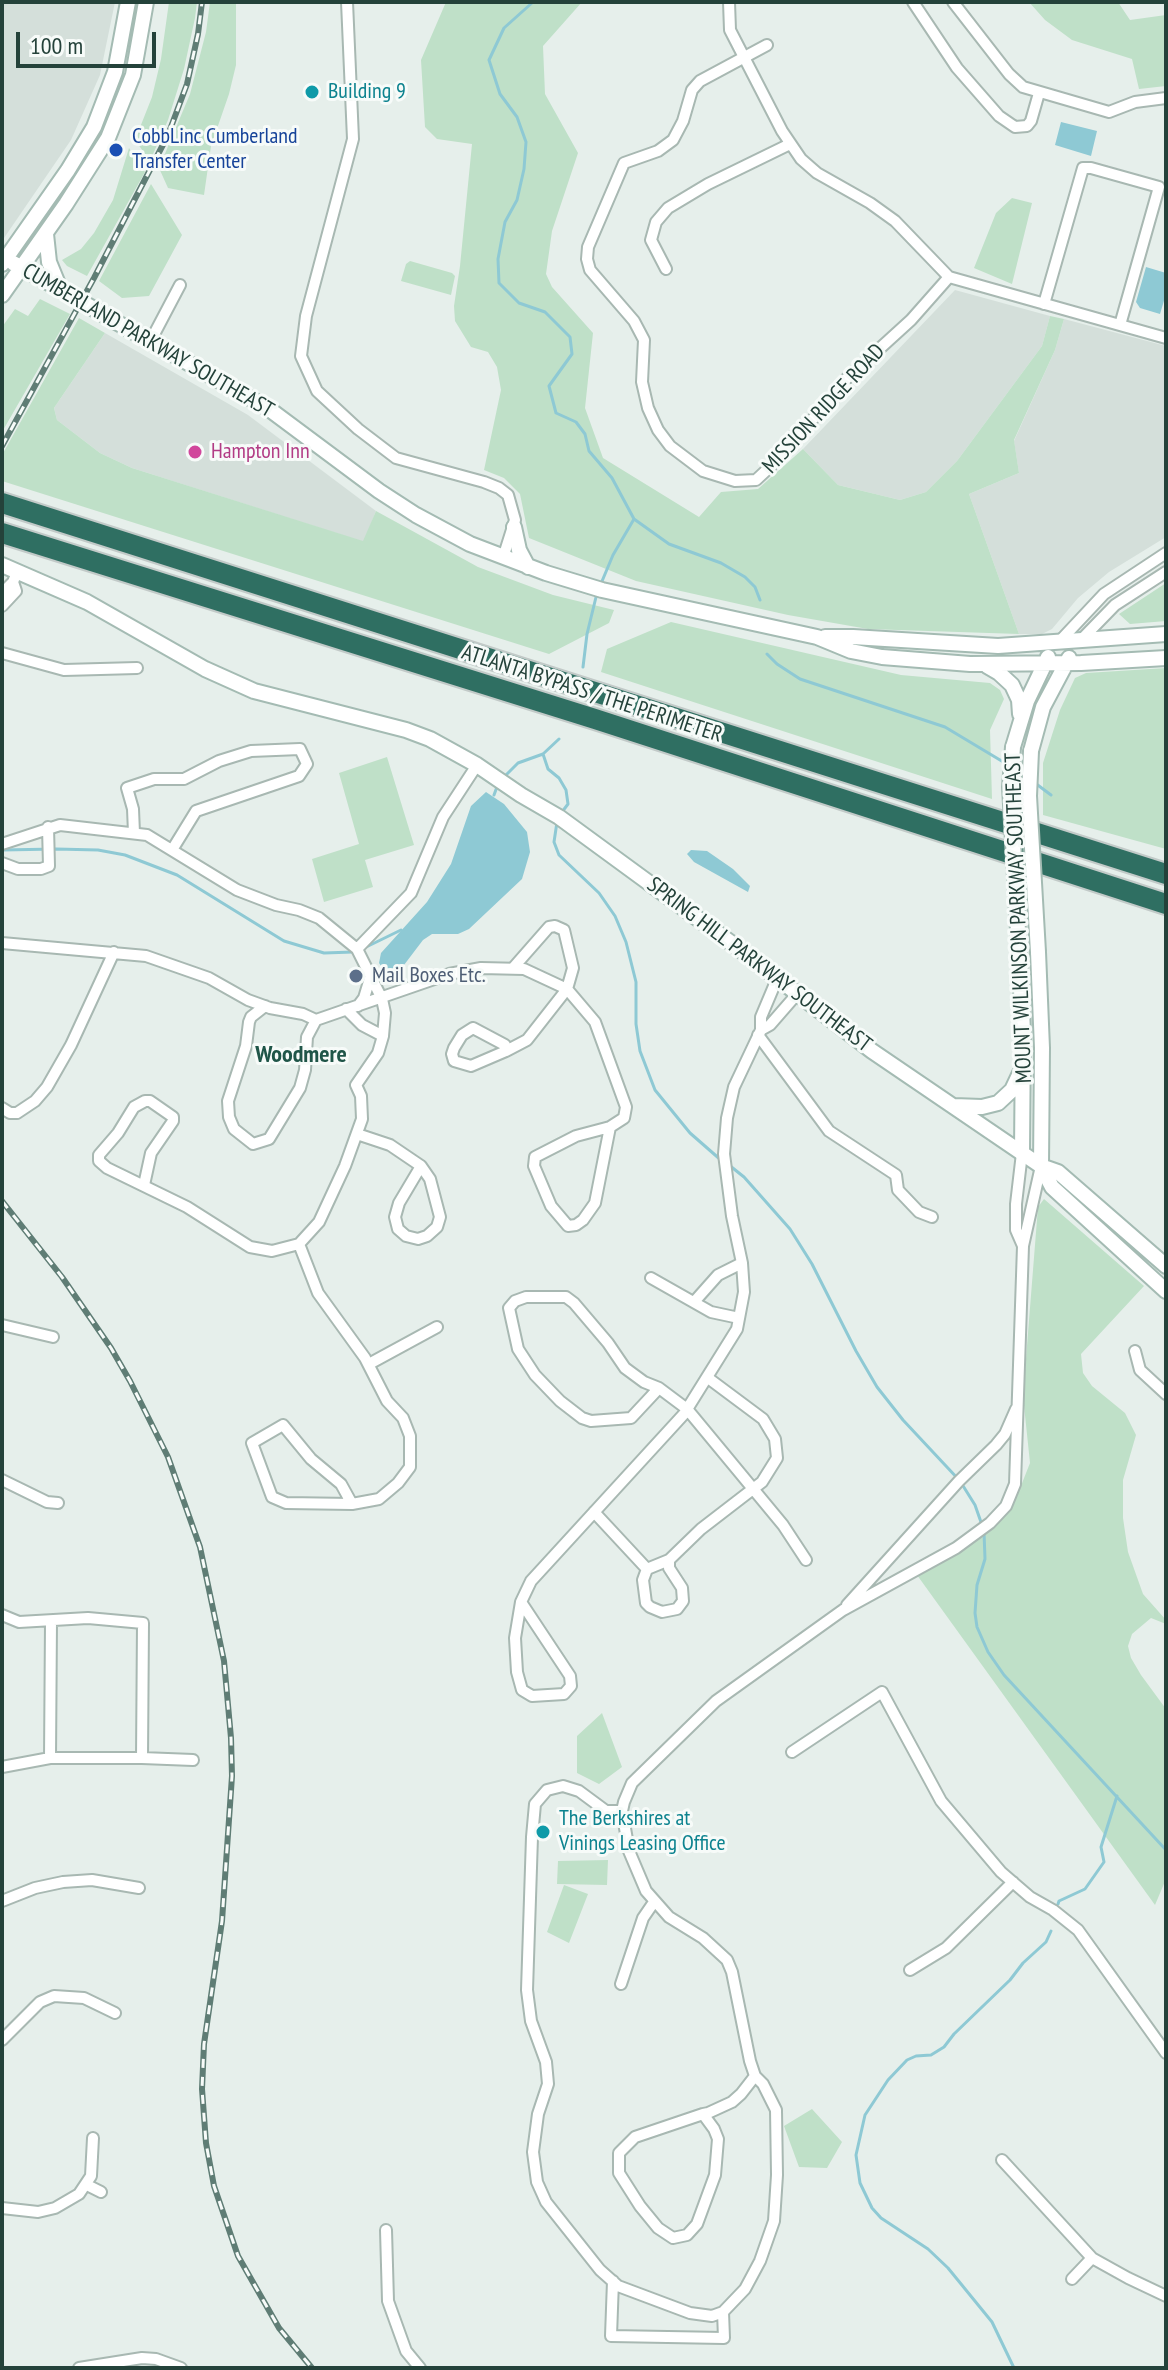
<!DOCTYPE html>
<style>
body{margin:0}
#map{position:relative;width:1168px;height:2370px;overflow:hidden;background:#e6efeb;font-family:"PT Sans Narrow",sans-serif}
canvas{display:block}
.frame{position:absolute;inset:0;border:4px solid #24423a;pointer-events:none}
.scale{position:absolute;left:16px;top:32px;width:140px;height:36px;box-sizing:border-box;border:4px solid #24423a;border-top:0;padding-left:10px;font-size:24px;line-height:28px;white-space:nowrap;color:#24423a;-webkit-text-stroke:6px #f7fbf9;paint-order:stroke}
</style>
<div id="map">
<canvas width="1168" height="2370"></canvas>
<div class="frame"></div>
<div class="scale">100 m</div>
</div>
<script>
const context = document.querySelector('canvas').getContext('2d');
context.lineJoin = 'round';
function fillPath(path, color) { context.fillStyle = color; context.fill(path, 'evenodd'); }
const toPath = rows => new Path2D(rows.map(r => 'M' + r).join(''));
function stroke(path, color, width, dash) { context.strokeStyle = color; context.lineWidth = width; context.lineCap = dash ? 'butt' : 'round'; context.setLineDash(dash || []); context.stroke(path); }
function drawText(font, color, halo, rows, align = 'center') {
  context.font = font + ' "PT Sans Narrow",sans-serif'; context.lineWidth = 6; context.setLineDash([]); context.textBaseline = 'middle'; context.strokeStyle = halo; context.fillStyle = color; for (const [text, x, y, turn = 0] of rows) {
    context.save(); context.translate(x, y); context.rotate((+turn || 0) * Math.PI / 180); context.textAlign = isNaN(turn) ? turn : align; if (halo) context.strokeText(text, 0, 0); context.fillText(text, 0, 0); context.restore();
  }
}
fillPath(toPath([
 [2,2,115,2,100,75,71,140,2,241],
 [955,290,1050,316,1042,346,957,461,926,492,900,500,838,485,803,449],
 [1064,319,1166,346,1166,537,1109,572,1078,598,1052,629,1042,634,1019,634,969,494,1019,473,1014,441,1055,350],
 [105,333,248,415,376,511,364,542,132,468,100,453,57,420,54,408]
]), '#d4dfda');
fillPath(toPath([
 [169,2,197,2,195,18,184,69,168,120,150,161,135,140,152,97,161,59],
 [210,2,236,2,236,65,229,94,211,146,204,195,168,188,159,168,190,94,206,32],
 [446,2,582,2,543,46,545,94,578,153,552,231,546,274,552,287,593,333,585,408,603,458,699,517,721,492,758,489,803,449,838,485,900,500,926,492,957,461,1042,346,1050,316,1064,319,1055,350,1014,440,1019,473,969,494,1019,634,868,629,788,615,636,581,529,538,520,494,504,478,484,470,501,390,497,367,488,352,471,347,455,321,454,306,460,266,472,144,437,139,425,127,421,60],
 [1029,2,1118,2,1130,20,1166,15,1166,86,1139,89,1132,59,1072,40,1045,20],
 [129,148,145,172,87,276,67,266,62,260,81,249,94,233,113,200],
 [151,184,182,235,149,296,122,298,99,281],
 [1012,198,1032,203,1012,284,974,268,996,213],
 [410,261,452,273,455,276,451,295,401,281,406,264],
 [40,299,70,314,2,432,2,327,15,309,28,316],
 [79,318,105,333,54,408,57,420,100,453,132,468,363,541,376,511,478,567,553,595,614,610,609,623,549,654,2,481,2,455],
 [1166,583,1166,621,1130,624,1119,614],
 [671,622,901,675,990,683,1000,690,1004,699,990,730,992,799,601,672,607,649],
 [1166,668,1166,849,1043,815,1043,763,1060,710,1075,678,1086,673],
 [387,757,414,845,365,860,373,887,324,902,312,859,359,844,339,773],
 [1044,1199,1144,1286,1081,1354,1083,1373,1092,1386,1125,1413,1136,1435,1123,1480,1123,1518,1128,1552,1143,1594,1166,1620,1166,1624,1151,1618,1132,1634,1128,1646,1131,1658,1141,1675,1166,1709,1166,1879,1155,1905,917,1575,977,1537,1013,1506,1030,1463,1023,1396,1038,1207],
 [602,1713,622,1767,599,1784,577,1773,577,1736],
 [608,1860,607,1885,557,1884,558,1861],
 [564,1885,588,1894,569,1943,547,1932],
 [812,2109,842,2142,827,2168,799,2167,784,2126]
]), '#bfe0c8');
fillPath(toPath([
 [1061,122,1097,131,1091,156,1055,145],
 [1146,267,1166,273,1166,294,1160,314,1140,308,1136,302],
 [486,792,504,804,527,832,530,852,522,879,469,929,458,934,432,934,423,940,404,965,389,970,383,969,379,963,381,953,427,902,451,864,471,806],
 [691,850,707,851,733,869,750,886,748,892,694,862,687,854]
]), '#8ec9d4');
stroke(toPath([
 [533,2,504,28,489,60,500,94,517,117,526,142,524,169,517,200,505,222,498,259,499,283,519,303,545,312,570,337,572,354,549,386,556,413,576,422,585,434,589,451,612,478,634,519,669,544,721,563,745,577,755,587,760,600],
 [600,586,613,555,634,519],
 [767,654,777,664,800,679,945,727,1005,763],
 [583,667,587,634,597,593],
 [543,754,548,769,559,778,566,790,568,804,562,812],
 [503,778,518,763,543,754,559,739],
 [1035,783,1051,795],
 [494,795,498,784],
 [557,822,554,842,559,855,599,893,615,916,626,942,636,982,636,1024,640,1051,655,1090,690,1133,722,1161],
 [2,850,56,849,98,850,125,855,177,875,284,941,324,953,353,952],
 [360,950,401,930],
 [729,1165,744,1177,790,1229,812,1264,856,1351,877,1387,903,1420,960,1481,975,1505,982,1525],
 [984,1532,985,1559,977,1585,975,1613,977,1627,988,1652,1004,1675,1166,1850],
 [1058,1904,1059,1901,1085,1889,1104,1862,1101,1847,1117,1796],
 [1014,2368,992,2322,948,2268,928,2249,881,2218,872,2208,860,2183,856,2155,865,2115,888,2080,907,2060,916,2056,931,2055,944,2047,954,2034,1010,1980,1023,1963,1046,1942,1051,1931]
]), '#8ec9d4', 3);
const street = toPath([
 [347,2,353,139,306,316,301,356,317,391,358,429,396,458,484,482,499,488,508,495,515,520,503,558],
 [729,2,730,30,782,131,801,159,817,173,870,203,895,221,949,277,1166,338],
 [913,2,957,68,999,116,1015,127,1027,126,1031,121,1039,93],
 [953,2,1009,74,1023,87,1109,112,1135,102,1166,98],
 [767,45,700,81,692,90,683,121,673,140,658,151,624,163,588,247,587,259,590,270,634,321,644,340,642,382,648,408,658,430,670,446,703,471,735,481,756,480,771,466,792,437,830,404,844,381,911,320,949,277],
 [666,269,651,240,656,222,668,208,708,184,790,144],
 [1044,304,1083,168,1091,168,1159,187,1120,325],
 [150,342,180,285],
 [2,593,13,582],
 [2,606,16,591,13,582,17,572],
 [1080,641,1115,605,1166,572],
 [1058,643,1104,594,1166,553],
 [2,653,64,670,137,668],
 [134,833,133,809,127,788,154,779,184,779,219,761,251,751,300,749,307,764,299,776,196,811,172,850],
 [2,844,60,825,147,835,237,890,276,905,299,910,319,918,357,949],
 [2,863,18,869,41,869,49,866,48,827],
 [2,943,146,956,209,978,248,1000,270,1008,303,1014,316,1020,449,974,481,968,524,969,567,989,595,1022,626,1107,624,1118,610,1127],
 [265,1006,251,1017,249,1022,246,1046,228,1101,229,1117,234,1129,253,1144,269,1139,300,1088,305,1070,307,1037,316,1020],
 [358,1006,364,998,371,975],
 [346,1009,362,1025,383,1036],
 [473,1028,505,1045,506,1051,471,1066,454,1061,452,1054,454,1048,462,1035,473,1028],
 [761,1030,770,1025,797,994],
 [758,1035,829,1131,896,1175,898,1190,919,1212,932,1217],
 [506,1051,527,1040,567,989,573,968,564,930,555,926,549,927,513,968],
 [2,1108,10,1113,17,1113,35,1101,47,1087,71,1045,114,952],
 [610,1127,595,1203,583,1220,576,1225,568,1226,551,1206,534,1166,535,1157,576,1136,610,1127],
 [357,1134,390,1145,421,1166],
 [1022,1153,1016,1204,1016,1230,1023,1246],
 [421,1166,430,1179,440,1217,437,1227,427,1236,418,1239,406,1236,398,1229,395,1217,399,1203,421,1166],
 [144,1185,151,1153,173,1121,173,1117,150,1101,145,1101,134,1107,118,1133,99,1155,99,1161,107,1168,187,1207,250,1247,272,1251,299,1244],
 [651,1278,711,1312,739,1318],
 [526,1297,566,1297,574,1303,608,1343,625,1368,644,1382,659,1388,631,1418,591,1421,582,1418,560,1401,535,1375,518,1349,509,1308,515,1301,526,1297],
 [694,1302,718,1275,742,1263],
 [2,1325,53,1337],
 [1135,1351,1140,1370,1166,1394],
 [369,1364,437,1327],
 [659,1388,687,1409,783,1525,806,1560],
 [283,1425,311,1459,341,1484,352,1504,286,1503,272,1497,252,1443,283,1425],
 [2,1480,47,1502,58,1503],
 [352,1504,379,1499,398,1483,410,1467,410,1436,403,1418,387,1401,365,1358,318,1293,299,1244,319,1222,345,1166,362,1119,361,1096,356,1085,378,1053,383,1036,385,1013,382,999,357,949,411,893,443,817,477,765],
 [594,1512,647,1569],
 [669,1560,647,1569,643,1580,646,1603,650,1607,662,1612,677,1609,683,1601,682,1588,669,1568,669,1560,701,1529,762,1482,777,1458,775,1439,763,1419,708,1378],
 [521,1602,531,1581,684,1414,737,1329,744,1292,742,1263,732,1216,724,1154,727,1118,734,1087,761,1030,761,1017,777,979],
 [521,1602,570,1676,571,1686,564,1694,532,1696,522,1690,517,1672,515,1638,521,1602],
 [847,1605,959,1481,996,1445,1005,1434,1016,1409],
 [2,1615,19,1622,88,1618,143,1623,142,1758,50,1758,2,1767],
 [792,1752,882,1692,941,1801,1001,1872,1030,1897,1053,1910,1078,1930,1166,2053],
 [50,1758,51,1622],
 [142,1758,193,1760],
 [622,1811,606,1811,579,1791,563,1786,547,1790,535,1804,532,1837,527,1990,531,2021,546,2062,548,2084,538,2114,533,2152,537,2182,546,2202,600,2270,618,2286,690,2313,712,2316,723,2312,745,2289,760,2261,774,2221,777,2175,776,2110,763,2084,755,2076,750,2061,732,1972,727,1960,703,1938,669,1917,646,1891,629,1851,622,1811,624,1802,632,1783,716,1701,843,1610,956,1548,990,1523,1006,1506,1015,1484,1023,1246,1041,1166],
 [2,1901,35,1888,63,1882,92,1880,139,1888],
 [910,1970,946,1948,1013,1882],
 [621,1984,643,1918,654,1902],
 [2,2040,40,2002,54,1996,84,1998,115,2013],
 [703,2114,714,2129,718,2139,715,2175,697,2224,687,2235,673,2238,658,2228,640,2206,619,2173,619,2153,635,2137,703,2114,708,2113,732,2102,741,2094,755,2076],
 [1002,2160,1092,2258,1128,2278,1166,2296],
 [87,2185,101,2192],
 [2,2208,38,2212,55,2208,79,2194,91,2176,93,2138],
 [386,2230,388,2301,406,2351,420,2368],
 [1072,2279,1092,2258],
 [613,2281,611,2336,724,2338,723,2312],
 [79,2368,142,2358,156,2359,181,2368]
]);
const secondary = toPath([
 [46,234,49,262,60,289],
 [13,263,60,289],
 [2,264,68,170,94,127,115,72,128,2],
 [2,295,66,204,108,138,133,75,146,2],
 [116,322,269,409,379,491,416,515,470,544,546,573,602,590,817,637,851,651,882,657,970,664,1081,663,1166,658],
 [514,527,519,550,528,567],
 [2,565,87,602,205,669,254,691,406,730,430,739,477,765,521,795,559,817,742,951,872,1051,1041,1166,1058,1172,1166,1266],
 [825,637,853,637,998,646,1166,634],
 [987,666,999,673,1012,685,1019,700,1020,714],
 [1013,747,1027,701,1048,657],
 [1031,751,1043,707,1069,658],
 [1019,949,1023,1031,1022,1153],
 [1038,952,1042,1048,1041,1166,1052,1187,1166,1291],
 [954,1106,982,1107,998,1103,1012,1090,1020,1073]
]);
const highway = toPath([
 [2,503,1166,874],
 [2,533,595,719,1166,904]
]);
stroke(street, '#a8b8b2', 14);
stroke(secondary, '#a4bbb3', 18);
stroke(highway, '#c2cac8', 24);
stroke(street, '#fff', 10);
stroke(secondary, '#fff', 14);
stroke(highway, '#2f6f62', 20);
const rail = toPath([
 [2,446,94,278,168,135,187,84,198,34,202,2],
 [2,1201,62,1277,111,1348,130,1381,168,1457,200,1547,224,1661,231,1738,232,1776,222,1921,204,2044,202,2089,206,2143,214,2186,238,2256,279,2328,312,2368]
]);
stroke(rail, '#5f7d75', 6);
stroke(rail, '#f7fbf9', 3, [9]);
const secondaryBridge = toPath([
 [60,289,116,322],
 [1013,747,1010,787,1019,949],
 [1031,751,1029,796,1038,952]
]);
stroke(secondaryBridge, '#a4bbb3', 18, []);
stroke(secondaryBridge, '#fff', 14);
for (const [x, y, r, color] of [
 [312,92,8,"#0f9aa8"],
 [116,150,8,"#1a4fb4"],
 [195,452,8,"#d1479c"],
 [356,976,8,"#5c6f8a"],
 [543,1832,8,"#0f9aa8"]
]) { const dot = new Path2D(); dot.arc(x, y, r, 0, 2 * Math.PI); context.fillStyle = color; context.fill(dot); stroke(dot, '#f7fbf9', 3); }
drawText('22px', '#0d838f', '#f7fbf9', [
 ["Building 9",328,92],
 ["The Berkshires at",559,1819],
 ["Vinings Leasing Office",559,1844]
], 'left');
drawText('22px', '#164399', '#f7fbf9', [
 ["CobbLinc Cumberland",132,137],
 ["Transfer Center",132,162]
], 'left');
drawText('22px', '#24423a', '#f7fbf9', [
 ["CUMBERLAND PARKWAY SOUTHEAST",148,341,30],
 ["MISSION RIDGE ROAD",824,409,-47],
 ["ATLANTA BYPASS / THE PERIMETER",592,694,18],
 ["MOUNT WILKINSON PARKWAY SOUTHEAST",1019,918,-92],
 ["SPRING HILL PARKWAY SOUTHEAST",759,965,37]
]);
drawText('22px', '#b23c85', '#f7fbf9', [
 ["Hampton Inn",211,452]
], 'left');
drawText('22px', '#4e5e75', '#f7fbf9', [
 ["Mail Boxes Etc.",372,976]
], 'left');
drawText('bold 24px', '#1f5548', '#f7fbf9', [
 ["Woodmere",301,1055]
]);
</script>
